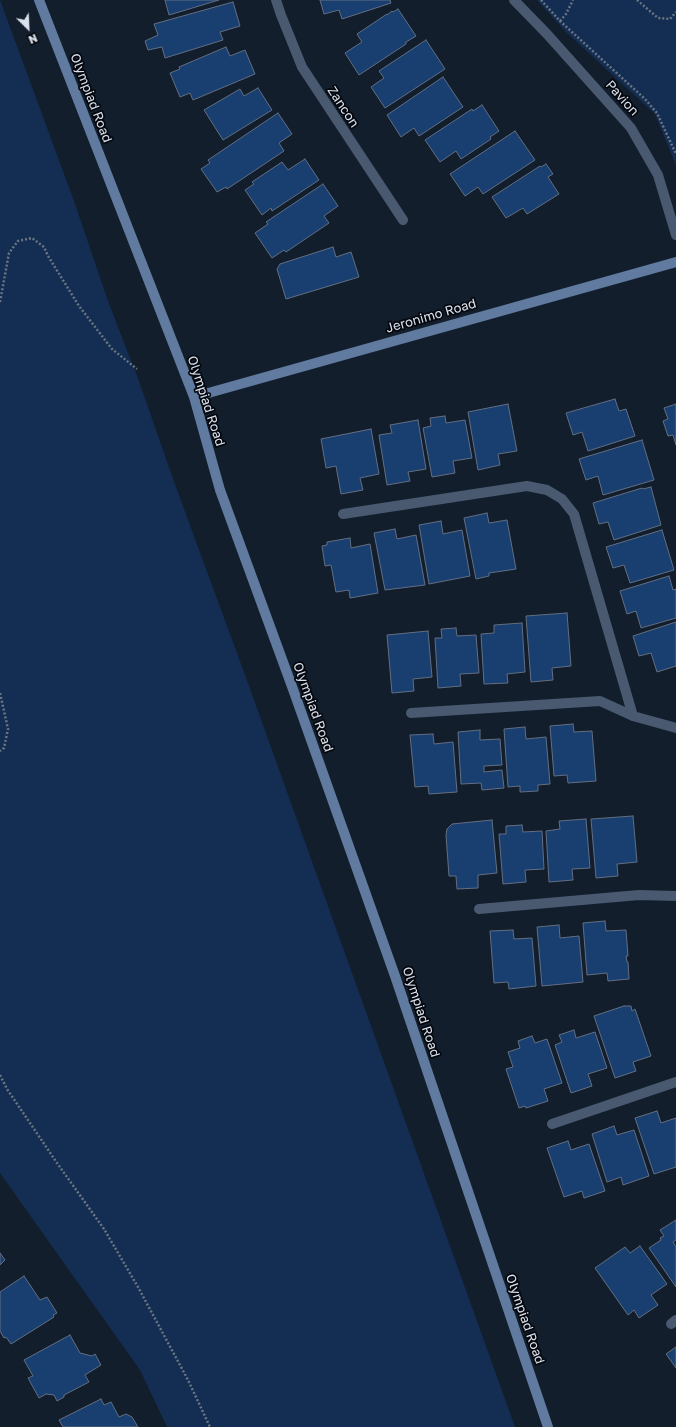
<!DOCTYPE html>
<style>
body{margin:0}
#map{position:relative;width:676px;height:1427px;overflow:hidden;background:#131e2d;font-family:"Golos Text",sans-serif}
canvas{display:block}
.north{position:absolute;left:8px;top:8px;width:40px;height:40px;-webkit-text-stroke:3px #04080e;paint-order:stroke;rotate:156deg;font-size:11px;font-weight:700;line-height:16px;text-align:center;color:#dbe2ed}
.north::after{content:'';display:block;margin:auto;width:14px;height:18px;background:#dbe2ed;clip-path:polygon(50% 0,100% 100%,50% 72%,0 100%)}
</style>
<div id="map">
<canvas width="676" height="1427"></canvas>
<div class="north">N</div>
</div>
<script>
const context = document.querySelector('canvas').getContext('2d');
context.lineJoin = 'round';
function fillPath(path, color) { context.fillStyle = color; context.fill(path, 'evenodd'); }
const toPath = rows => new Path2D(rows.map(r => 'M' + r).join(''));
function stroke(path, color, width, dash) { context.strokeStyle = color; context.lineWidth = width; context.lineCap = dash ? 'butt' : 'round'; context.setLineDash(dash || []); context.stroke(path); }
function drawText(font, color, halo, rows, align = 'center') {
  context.font = font + ' "Golos Text",sans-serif'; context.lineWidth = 3.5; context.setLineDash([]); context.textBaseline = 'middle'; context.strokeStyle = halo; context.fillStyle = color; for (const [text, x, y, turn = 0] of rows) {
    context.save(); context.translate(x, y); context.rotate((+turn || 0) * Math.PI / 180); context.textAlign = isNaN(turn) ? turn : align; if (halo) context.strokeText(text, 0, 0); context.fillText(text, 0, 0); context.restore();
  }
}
fillPath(toPath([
 [0,0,74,201,108,301,140,384,173,479,245,675,515,1427,167,1427,140,1370,0,1173],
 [537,0,676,0,676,165,655,114,566,32]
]), '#132e52');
const building = toPath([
 [165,0,219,0,169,15,165,0],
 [320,0,390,0,391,3,342,19,339,10,324,14,320,0],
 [233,2,240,26,220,32,223,40,165,58,162,47,148,50,145,41,158,35,154,24,233,2],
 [398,9,416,36,406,42,406,44,359,75,345,53,362,42,357,34,387,14,387,15,392,11,393,12,398,9],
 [426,40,445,69,385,108,371,87,384,78,379,71,426,40],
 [226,47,230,56,245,50,255,74,193,100,190,93,180,97,170,73,180,69,179,67,226,47],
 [443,77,463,107,419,136,414,128,401,137,387,115,443,77],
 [258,88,272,110,223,140,204,110,240,89,244,96,258,88],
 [482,105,499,131,490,137,491,139,461,159,456,151,440,162,425,140,472,109,473,111,482,105],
 [278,113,292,134,279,143,284,151,227,189,226,187,217,192,201,169,210,163,208,160,278,113],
 [515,131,535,160,483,194,478,187,465,196,450,174,515,131],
 [305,159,319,180,272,211,271,208,262,215,245,190,254,184,252,182,282,162,288,170,305,159],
 [546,164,553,174,548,177,559,194,527,214,523,208,506,218,492,197,540,166,541,167,546,164],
 [323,184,338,206,324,216,329,223,286,252,284,250,272,258,255,233,268,224,266,222,323,184],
 [333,247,336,257,351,252,359,277,286,299,277,269,280,264,333,247],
 [615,399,619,411,626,409,635,436,588,451,582,432,573,435,566,413,615,399],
 [508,404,517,451,498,454,500,465,478,470,468,412,508,404],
 [676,404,676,445,673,435,668,436,663,421,668,419,664,408,676,404],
 [445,416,446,423,465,420,472,458,453,461,455,473,432,477,423,428,431,426,430,418,445,416],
 [418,420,426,469,408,472,410,481,387,485,379,435,392,433,390,425,418,420],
 [371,429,379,474,360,478,363,490,341,494,336,466,326,468,321,439,371,429],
 [642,440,654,480,603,495,598,476,586,480,579,459,642,440],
 [651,487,661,525,614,540,608,522,599,524,593,503,642,488,643,489,651,487],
 [487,513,489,523,507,520,516,569,489,573,489,576,476,579,464,518,487,513],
 [441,521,443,534,462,530,470,576,429,584,419,525,441,521],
 [395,529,397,539,416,535,425,585,385,590,374,533,395,529],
 [662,530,674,570,630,583,624,565,613,568,606,547,662,530],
 [350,538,351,548,370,544,378,593,350,598,349,590,336,592,331,565,325,566,322,546,327,545,327,542,350,538],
 [669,576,673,590,676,589,676,618,641,628,636,611,627,614,620,591,669,576],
 [567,613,571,666,552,668,553,680,531,682,526,616,567,613],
 [676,622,676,666,657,672,651,653,639,656,633,636,676,622],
 [522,623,525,672,507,674,508,683,484,684,481,634,494,633,494,625,522,623],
 [456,628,457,636,476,635,479,673,460,674,461,686,438,688,435,638,442,638,441,629,456,628],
 [428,631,432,677,413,679,414,691,392,693,387,635,428,631],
 [573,724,574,732,592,731,596,781,568,783,567,775,554,776,550,726,573,724],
 [525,727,526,739,546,737,550,784,538,785,538,791,520,792,520,786,508,787,504,729,525,727],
 [480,730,480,740,500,739,502,765,484,766,484,772,502,770,504,788,482,790,481,783,461,784,458,732,480,730],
 [433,734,434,744,453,742,457,792,429,794,428,786,415,787,410,735,433,734],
 [633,816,637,862,617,864,618,876,596,878,591,819,633,816],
 [586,819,590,868,572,869,573,880,549,882,546,831,560,829,559,821,586,819],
 [492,820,497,873,478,875,478,888,457,889,456,876,449,876,446,835,447,829,452,824,492,820],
 [522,825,523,832,542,831,544,869,525,870,526,882,503,884,499,834,506,834,506,826,522,825],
 [605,921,606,931,626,930,628,956,626,956,627,962,628,962,629,979,608,981,607,973,587,975,583,923,605,921],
 [559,925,560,938,579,936,583,982,542,986,537,927,559,925],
 [513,930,514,939,532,938,536,986,509,989,508,982,494,983,490,931,513,930],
 [624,1006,631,1006,632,1011,635,1009,651,1056,633,1062,636,1071,615,1078,594,1016,624,1006],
 [574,1030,576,1038,595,1032,607,1068,588,1074,592,1086,571,1093,555,1045,562,1042,559,1035,574,1030],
 [532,1036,535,1043,547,1039,562,1083,544,1089,548,1101,526,1108,525,1106,519,1108,506,1069,513,1067,508,1052,520,1048,518,1041,532,1036],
 [657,1111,661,1123,676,1118,676,1167,654,1174,635,1118,657,1111],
 [614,1126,617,1135,634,1130,649,1176,623,1185,621,1177,607,1182,592,1134,614,1126],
 [568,1141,571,1150,589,1144,605,1191,584,1198,582,1191,564,1197,547,1148,568,1141],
 [676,1220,676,1240,673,1242,676,1247,676,1287,649,1248,661,1240,660,1238,664,1236,660,1230,676,1220],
 [640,1246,667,1284,651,1295,658,1305,639,1318,634,1310,628,1315,595,1268,625,1247,630,1253,640,1246],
 [0,1253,5,1260,0,1265,0,1253],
 [24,1276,40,1300,47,1297,57,1313,53,1315,54,1317,11,1344,6,1337,4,1338,0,1331,0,1292,24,1276],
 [70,1335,80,1353,92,1356,95,1354,101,1365,85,1375,89,1382,64,1395,64,1397,57,1401,54,1395,46,1394,39,1398,28,1378,33,1376,24,1360,70,1335],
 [676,1347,676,1368,666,1354,676,1347],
 [101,1399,104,1405,111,1402,119,1417,126,1414,132,1417,138,1427,63,1427,59,1420,101,1399]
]);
fillPath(building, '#193e70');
stroke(building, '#626f82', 1);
stroke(toPath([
 [541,0,560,21,645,99,657,113,676,154],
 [637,0,658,18,670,19,676,12],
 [560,21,566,14,573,0],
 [0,302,9,253,18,241,32,238,44,247,48,256,79,306,112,349,137,369],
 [0,693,8,729,4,748,0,751],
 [0,1075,7,1089,57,1163,104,1229,138,1287,188,1380,210,1427]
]), '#6c7582', 2.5, [2, 2]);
stroke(toPath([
 [343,514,527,486,547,490,562,499,574,514,633,716],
 [411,713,600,701,633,716,676,728],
 [479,909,639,895,676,896],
 [552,1124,676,1082],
 [671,1324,676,1320]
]), '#485970', 10);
stroke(toPath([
 [276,0,281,15,302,67,403,220],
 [514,0,547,34,631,128,658,175,676,235]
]), '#485970', 10);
stroke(toPath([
 [39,0,194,397,220,490,294,692,395,976,548,1427],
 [194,397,676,262]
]), '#607b9f', 10);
drawText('13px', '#dbe2ed', '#04080e', [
 ["Olympiad Road",91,98,69],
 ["Pavion",622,98,48],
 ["Zancon",343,107,57],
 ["Jeronimo Road",431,316,-16],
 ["Olympiad Road",206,401,72],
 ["Olympiad Road",313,707,70],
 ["Olympiad Road",421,1012,72],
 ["Olympiad Road",525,1319,71]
]);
</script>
